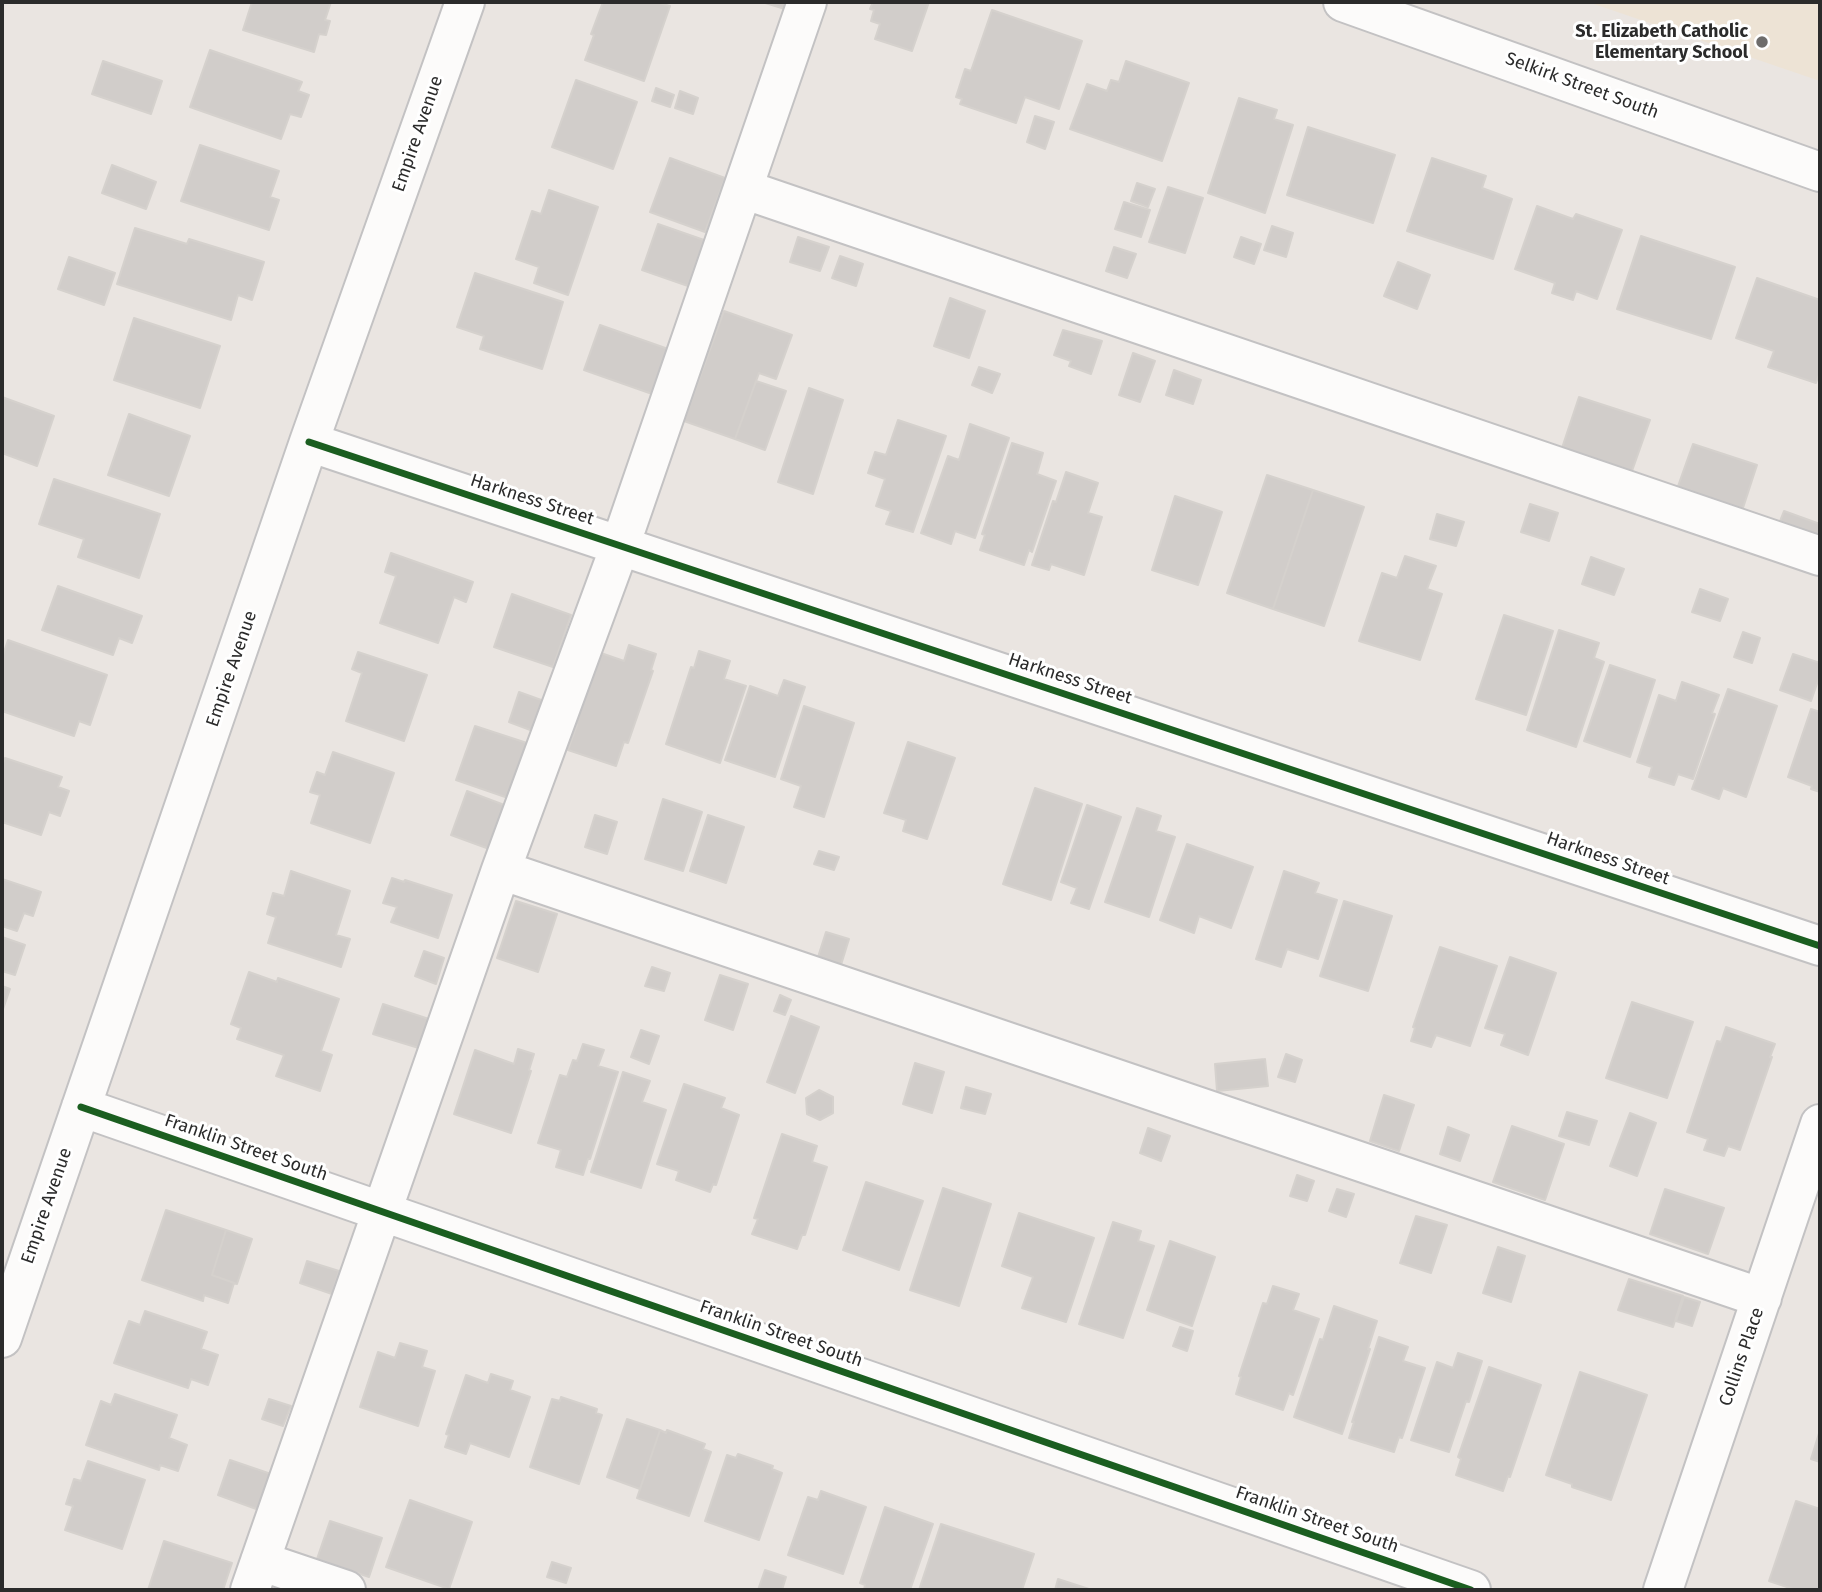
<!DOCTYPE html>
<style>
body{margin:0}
#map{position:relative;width:1822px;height:1592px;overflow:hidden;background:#eae5e1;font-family:"Fira Sans",sans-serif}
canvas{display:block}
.frame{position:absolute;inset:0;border:4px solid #2b2b2b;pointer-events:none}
</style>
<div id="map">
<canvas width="1822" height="1592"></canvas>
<div class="frame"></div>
</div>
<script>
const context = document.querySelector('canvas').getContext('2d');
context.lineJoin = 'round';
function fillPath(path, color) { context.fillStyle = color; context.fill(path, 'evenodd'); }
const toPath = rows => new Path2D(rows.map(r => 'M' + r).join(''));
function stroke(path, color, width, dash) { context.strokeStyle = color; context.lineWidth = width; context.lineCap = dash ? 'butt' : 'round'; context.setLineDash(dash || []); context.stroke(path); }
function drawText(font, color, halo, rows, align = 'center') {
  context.font = font + ' "Fira Sans",sans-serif'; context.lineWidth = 6; context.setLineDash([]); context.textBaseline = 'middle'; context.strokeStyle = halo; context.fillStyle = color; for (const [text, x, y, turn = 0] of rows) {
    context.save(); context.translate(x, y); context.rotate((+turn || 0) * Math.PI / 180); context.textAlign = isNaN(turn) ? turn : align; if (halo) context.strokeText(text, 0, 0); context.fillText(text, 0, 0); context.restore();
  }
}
fillPath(toPath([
 [1588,2,1820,2,1820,81]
]), '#ede3d5');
const building = toPath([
 [252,2,331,2,325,20,330,21,326,35,319,34,314,52,243,30,252,2],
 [603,2,656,2,670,6,644,81,585,60,594,35,591,34,603,2],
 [762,2,788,2,785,9,762,2],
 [873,2,929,2,912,51,875,39,880,24,871,21,874,10,870,9,873,2],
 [992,10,1082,41,1059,109,1025,97,1016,123,960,104,962,99,956,97,965,69,971,71,992,10],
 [210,50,302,82,298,91,309,95,301,117,290,114,281,139,190,107,210,50],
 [103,61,162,81,151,114,92,94,103,61],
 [1126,61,1189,83,1162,161,1070,129,1087,84,1107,91,1111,80,1119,82,1126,61],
 [576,80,637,102,613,169,552,147,576,80],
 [656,88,674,95,670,107,652,101,656,88],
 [680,91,698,98,693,114,675,108,680,91],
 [1239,98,1277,110,1274,119,1293,125,1265,213,1208,193,1239,98],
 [1035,116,1054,122,1045,149,1027,142,1035,116],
 [1308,127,1395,155,1373,223,1287,195,1308,127],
 [200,145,279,171,270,197,279,200,269,230,181,201,200,145],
 [670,158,725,178,705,232,650,212,670,158],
 [1432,158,1486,176,1482,188,1512,199,1493,259,1407,231,1432,158],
 [112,165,156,182,146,209,102,193,112,165],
 [1137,183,1155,189,1148,207,1131,201,1137,183],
 [1168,187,1203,198,1185,253,1149,242,1168,187],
 [549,190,598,207,568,295,534,283,539,267,516,259,532,211,541,214,549,190],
 [1124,202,1150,210,1141,237,1115,229,1124,202],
 [1537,206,1573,219,1576,214,1622,230,1597,299,1576,291,1573,300,1552,293,1555,283,1515,269,1537,206],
 [658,224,704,240,688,286,642,270,658,224],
 [1272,226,1293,233,1286,257,1264,250,1272,226],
 [135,228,187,244,189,239,264,262,252,300,238,295,231,320,117,284,135,228],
 [1641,236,1735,267,1711,339,1617,309,1641,236],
 [798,237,829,247,820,271,790,262,798,237],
 [1241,237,1261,244,1254,264,1234,257,1241,237],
 [1114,247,1136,254,1127,278,1106,271,1114,247],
 [840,256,863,264,856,286,832,278,840,256],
 [69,257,115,273,104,305,58,289,69,257],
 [1398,262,1430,275,1417,309,1384,296,1398,262],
 [475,273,563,302,542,369,480,349,484,336,457,327,475,273],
 [1757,278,1820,300,1820,372,1816,383,1768,367,1774,351,1736,338,1757,278],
 [950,298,985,311,969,358,934,346,950,298],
 [724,311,792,335,776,379,759,373,735,439,684,421,724,311],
 [134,318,220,346,200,408,114,380,134,318],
 [600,325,671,350,655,395,584,370,600,325],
 [1063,330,1102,341,1091,374,1069,366,1071,361,1054,355,1063,330],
 [1133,353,1155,361,1140,402,1119,395,1133,353],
 [979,367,1000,374,992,393,972,385,979,367],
 [1174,370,1201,380,1193,404,1166,395,1174,370],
 [756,381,786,391,765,450,735,439,756,381],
 [809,388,843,400,813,494,778,482,809,388],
 [2,397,54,416,37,466,2,453,2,397],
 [1579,397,1650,420,1632,471,1562,448,1579,397],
 [129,414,190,436,169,496,108,475,129,414],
 [898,420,946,436,913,532,886,524,891,511,876,506,885,479,868,473,875,452,886,455,898,420],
 [970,424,1009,438,975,538,955,531,951,544,921,533,948,456,959,460,970,424],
 [1012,443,1043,453,1037,474,1056,481,1032,552,1029,550,1024,565,980,550,985,535,982,534,1012,443],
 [1693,444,1757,465,1742,511,1677,489,1693,444],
 [1066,472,1098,483,1088,513,1102,517,1084,575,1051,564,1049,570,1032,565,1053,501,1056,502,1066,472],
 [1267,475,1313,490,1273,609,1227,593,1267,475],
 [54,479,160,514,139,578,78,557,84,539,39,524,54,479],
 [1313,490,1364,507,1324,626,1273,609,1313,490],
 [1175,496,1222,512,1198,585,1152,570,1175,496],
 [1530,504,1558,513,1549,541,1521,532,1530,504],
 [1784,511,1820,524,1820,541,1778,526,1784,511],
 [1437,514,1464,522,1456,546,1430,539,1437,514],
 [391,553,473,582,466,602,454,597,438,643,380,623,396,576,385,572,391,553],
 [1405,556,1436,566,1427,589,1442,594,1420,660,1359,641,1382,573,1397,578,1405,556],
 [1591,557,1624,569,1614,595,1582,584,1591,557],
 [58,586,142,616,132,643,119,638,113,655,42,630,58,586],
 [1700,589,1728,599,1720,621,1692,612,1700,589],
 [512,594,571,615,553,667,494,647,512,594],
 [1504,615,1553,631,1526,715,1476,699,1504,615],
 [1559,630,1599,643,1594,658,1604,662,1576,747,1527,730,1559,630],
 [1743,632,1760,638,1752,663,1734,657,1743,632],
 [8,640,107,675,90,725,79,721,74,736,2,711,2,658,8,640],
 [629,645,656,654,651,670,653,671,628,743,624,742,616,766,568,750,577,725,573,724,598,652,624,661,629,645],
 [699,651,730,661,724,679,746,686,720,763,666,744,691,667,694,668,699,651],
 [358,652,427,675,404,741,346,721,362,673,352,669,358,652],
 [1793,654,1820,663,1820,675,1811,701,1780,690,1793,654],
 [1610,665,1655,680,1630,757,1584,741,1610,665],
 [784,680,805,687,775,777,725,760,750,686,778,696,784,680],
 [1682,682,1719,695,1712,713,1715,714,1693,779,1678,774,1674,785,1649,777,1652,767,1637,762,1659,695,1676,701,1682,682],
 [1728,689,1777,706,1746,797,1723,788,1719,799,1692,789,1728,689],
 [519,692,544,701,533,731,509,722,519,692],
 [804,706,854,723,824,817,794,807,801,786,781,779,804,706],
 [1811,709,1820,712,1820,792,1811,789,1812,786,1788,777,1811,709],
 [475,726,530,744,511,799,456,780,475,726],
 [908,742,955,758,927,839,903,831,906,820,884,813,908,742],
 [333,752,394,773,370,843,311,823,320,795,310,792,317,772,325,775,333,752],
 [5,758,62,777,58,787,69,791,60,816,49,812,41,835,2,822,2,766,5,758],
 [1035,788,1082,804,1051,900,1003,884,1035,788],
 [467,791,507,806,492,850,451,835,467,791],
 [663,799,702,812,683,871,645,859,663,799],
 [1087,805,1121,817,1089,909,1071,903,1077,888,1061,882,1087,805],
 [1137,808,1161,816,1156,831,1175,837,1149,917,1105,902,1137,808],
 [595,815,617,822,607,854,585,847,595,815],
 [708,815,744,827,726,883,690,871,708,815],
 [1187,844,1253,867,1231,928,1199,916,1194,933,1160,920,1187,844],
 [819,851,839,857,834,870,814,864,819,851],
 [291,871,350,891,336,935,350,939,341,967,268,943,276,917,267,914,273,893,284,896,291,871],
 [1284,871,1319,883,1315,893,1337,900,1318,959,1287,949,1281,967,1256,959,1284,871],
 [392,878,404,882,405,880,452,895,438,938,391,922,397,907,383,903,392,878],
 [2,879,41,892,33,916,24,913,17,931,2,926,2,879],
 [516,901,557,914,538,972,497,958,516,901],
 [1344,901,1392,916,1368,991,1320,976,1344,901],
 [826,932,849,939,841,965,818,957,826,932],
 [2,937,25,945,15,975,2,971,2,937],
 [1440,947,1497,966,1470,1046,1436,1035,1431,1047,1411,1041,1415,1028,1413,1027,1440,947],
 [424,951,444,958,436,984,415,976,424,951],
 [1510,957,1556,973,1528,1055,1501,1045,1505,1034,1485,1028,1510,957],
 [652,967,670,973,664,991,645,986,652,967],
 [249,972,277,982,278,978,339,999,321,1051,332,1055,320,1091,276,1076,284,1055,237,1039,241,1028,231,1024,249,972],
 [720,975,748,984,733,1030,705,1020,720,975],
 [2,986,10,989,2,1012,2,986],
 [780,995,791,1000,785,1015,774,1011,780,995],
 [1632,1002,1693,1022,1667,1098,1606,1078,1632,1002],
 [383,1004,432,1020,422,1049,373,1034,383,1004],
 [791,1016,819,1027,795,1093,767,1082,791,1016],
 [1726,1027,1775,1044,1770,1057,1772,1057,1740,1150,1728,1146,1724,1156,1704,1150,1708,1139,1687,1132,1717,1041,1721,1042,1726,1027],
 [641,1030,659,1036,649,1064,631,1057,641,1030],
 [583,1044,604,1050,598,1066,618,1072,590,1159,588,1159,583,1175,556,1167,561,1150,538,1143,560,1075,567,1077,573,1060,577,1061,583,1044],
 [518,1049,534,1054,529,1070,531,1071,511,1133,454,1114,475,1050,514,1064,518,1049],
 [1286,1054,1302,1060,1295,1082,1278,1077,1286,1054],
 [1265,1059,1268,1086,1217,1091,1215,1064,1265,1059],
 [915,1063,944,1072,932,1113,903,1104,915,1063],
 [623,1072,650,1081,642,1102,666,1110,641,1188,591,1172,623,1072],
 [684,1084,725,1098,721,1108,739,1115,716,1185,713,1184,710,1192,676,1180,679,1171,657,1164,684,1084],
 [966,1087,991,1094,985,1114,961,1108,966,1087],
 [819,1090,833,1097,833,1113,820,1120,807,1114,806,1098,819,1090],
 [1384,1095,1414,1105,1399,1151,1370,1141,1384,1095],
 [1567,1112,1597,1121,1589,1145,1559,1136,1567,1112],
 [1630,1113,1656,1123,1637,1176,1610,1166,1630,1113],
 [1512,1126,1564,1144,1545,1200,1493,1182,1512,1126],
 [1448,1127,1469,1135,1460,1161,1440,1154,1448,1127],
 [1148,1128,1170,1136,1161,1161,1140,1153,1148,1128],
 [782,1134,817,1146,812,1162,827,1167,805,1235,802,1235,797,1249,752,1234,758,1219,754,1218,782,1134],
 [1297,1175,1314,1181,1307,1201,1290,1196,1297,1175],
 [866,1182,923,1201,899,1270,843,1250,866,1182],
 [943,1188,991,1204,959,1306,910,1290,943,1188],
 [1337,1189,1354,1194,1346,1217,1329,1211,1337,1189],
 [1665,1189,1724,1208,1708,1254,1650,1234,1665,1189],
 [166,1210,226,1230,212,1275,234,1283,228,1303,204,1295,203,1301,142,1280,166,1210],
 [1019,1213,1094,1238,1066,1322,1022,1308,1033,1277,1002,1266,1019,1213],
 [1416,1216,1447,1225,1431,1273,1400,1263,1416,1216],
 [1113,1222,1141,1231,1138,1241,1154,1246,1123,1338,1079,1324,1113,1222],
 [226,1230,252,1239,237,1284,212,1275,226,1230],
 [1170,1241,1215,1257,1192,1326,1147,1310,1170,1241],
 [1498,1247,1525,1256,1511,1302,1483,1293,1498,1247],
 [307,1261,339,1271,332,1294,300,1283,307,1261],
 [1629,1279,1683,1296,1673,1327,1618,1310,1629,1279],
 [1273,1286,1299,1294,1293,1310,1319,1319,1293,1395,1289,1393,1283,1410,1236,1394,1241,1377,1239,1376,1263,1303,1267,1304,1273,1286],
 [1684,1297,1700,1302,1692,1326,1676,1321,1684,1297],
 [1334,1306,1377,1321,1368,1349,1370,1349,1342,1434,1294,1417,1320,1339,1323,1340,1334,1306],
 [145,1311,207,1332,201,1349,218,1355,208,1385,191,1379,188,1388,114,1363,129,1321,140,1325,145,1311],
 [1180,1327,1193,1331,1187,1351,1173,1346,1180,1327],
 [1379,1337,1408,1347,1403,1361,1425,1368,1402,1438,1399,1437,1394,1452,1349,1438,1354,1422,1352,1422,1379,1337],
 [400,1343,427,1351,422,1367,435,1371,418,1426,360,1407,378,1352,395,1358,400,1343],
 [1458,1353,1482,1361,1469,1402,1466,1401,1449,1452,1411,1440,1437,1362,1453,1368,1458,1353],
 [1489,1367,1541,1385,1510,1477,1508,1476,1503,1491,1456,1475,1461,1459,1458,1457,1489,1367],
 [1580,1372,1647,1395,1611,1500,1572,1487,1572,1484,1546,1475,1580,1372],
 [491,1374,513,1381,510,1390,530,1397,509,1457,470,1443,466,1454,445,1447,449,1435,446,1434,466,1375,488,1383,491,1374],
 [115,1394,177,1415,169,1438,187,1445,178,1471,160,1465,159,1470,86,1445,101,1401,111,1405,115,1394],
 [561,1397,597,1409,596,1413,602,1415,579,1484,530,1467,552,1399,560,1401,561,1397],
 [269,1399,291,1406,283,1426,262,1419,269,1399],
 [627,1419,660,1430,640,1489,607,1477,627,1419],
 [660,1430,666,1433,667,1430,705,1444,703,1449,711,1452,689,1516,637,1498,660,1430],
 [1820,1430,1820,1462,1811,1459,1820,1430],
 [738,1454,773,1466,772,1469,782,1473,759,1540,705,1521,727,1455,736,1458,738,1454],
 [230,1460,271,1474,259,1510,218,1495,230,1460],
 [88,1461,145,1480,122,1549,65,1530,73,1506,66,1504,74,1479,81,1481,88,1461],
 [821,1491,866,1507,843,1574,788,1555,808,1497,818,1500,821,1491],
 [410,1500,472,1522,449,1589,386,1567,410,1500],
 [1796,1501,1820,1509,1820,1590,1796,1590,1769,1581,1796,1501],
 [885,1507,933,1524,910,1590,864,1590,865,1585,860,1583,885,1507],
 [330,1521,382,1538,369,1577,317,1559,330,1521],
 [941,1524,1034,1554,1022,1590,919,1590,941,1524],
 [164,1541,232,1563,223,1590,148,1590,164,1541],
 [552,1562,571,1568,566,1583,547,1577,552,1562],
 [765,1570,786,1577,782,1590,758,1590,765,1570],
 [1058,1579,1092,1590,1055,1590,1058,1579]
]);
fillPath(building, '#d1cdca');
stroke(building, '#d5d1cd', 2);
const minor = toPath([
 [1343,2,1820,172],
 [743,189,1820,556],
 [309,442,1820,946],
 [501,870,1762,1298],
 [81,1107,1471,1590],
 [2,1338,309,442,465,2],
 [260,1561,346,1590],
 [250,1590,501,870,620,546,807,2],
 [1663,1590,1820,1124]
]);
stroke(minor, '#c3c2c3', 42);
stroke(minor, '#fcfbfa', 38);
stroke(toPath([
 [309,442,1820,946],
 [81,1107,1471,1590]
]), '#1b5e20', 7);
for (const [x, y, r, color] of [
 [1762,42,7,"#6e6c6b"]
]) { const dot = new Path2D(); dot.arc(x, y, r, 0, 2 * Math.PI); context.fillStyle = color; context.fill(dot); stroke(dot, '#fff', 2.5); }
drawText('bold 18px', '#2b2b2b', '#fff', [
 ["St. Elizabeth Catholic",1748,32],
 ["Elementary School",1748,53]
], 'right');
drawText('18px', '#2b2b2b', '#fff', [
 ["Selkirk Street South",1582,86,20],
 ["Empire Avenue",418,134,-71],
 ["Harkness Street",532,500,18],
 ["Empire Avenue",232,669,-71],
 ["Harkness Street",1070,679,18],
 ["Harkness Street",1608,859,19],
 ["Franklin Street South",246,1148,19],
 ["Empire Avenue",47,1206,-71],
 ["Franklin Street South",781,1334,19],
 ["Collins Place",1742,1357,-71],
 ["Franklin Street South",1317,1520,19]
]);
</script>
